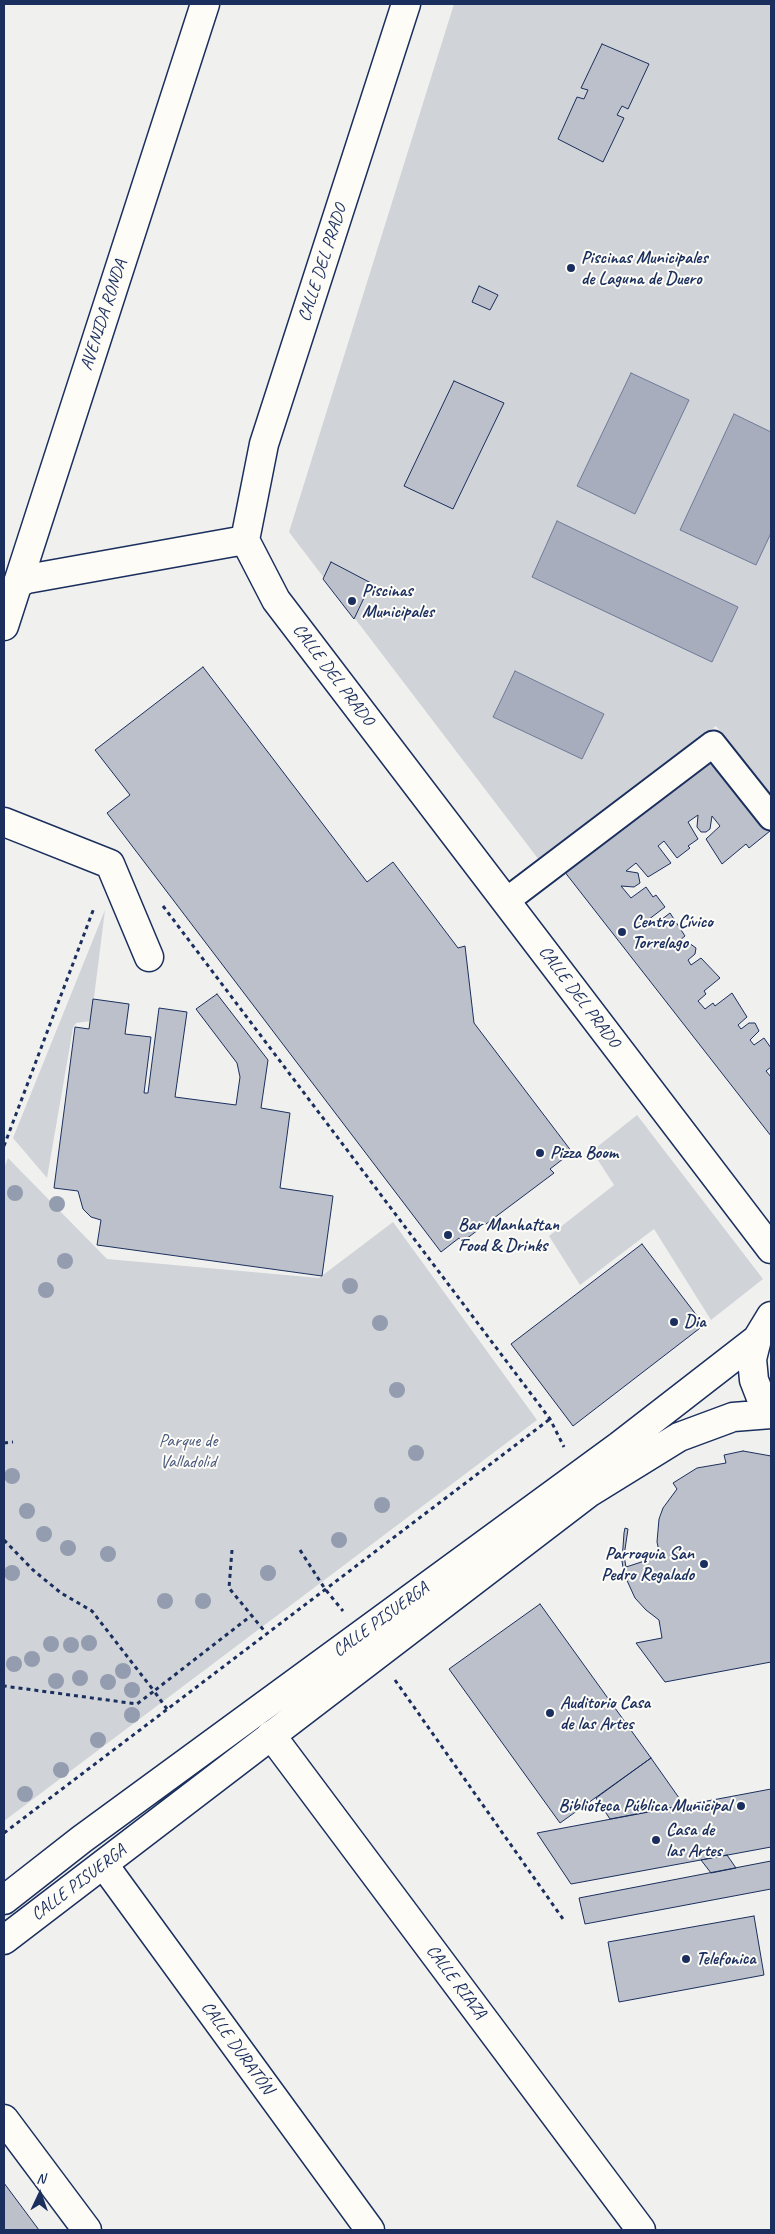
<!DOCTYPE html>
<meta charset="utf-8">
<style>
body{margin:0}
#map{position:relative;width:775px;height:2234px;overflow:hidden;background:#f0f0ee;font-family:Caveat,sans-serif}
canvas{display:block}
.frame{position:absolute;inset:0;border:5px solid #1b2f5e;pointer-events:none}
.north{position:absolute;left:15px;top:2169px;width:50px;height:50px;-webkit-text-stroke:4px #fdfcf7;paint-order:stroke;rotate:3deg;font-size:14px;font-weight:700;line-height:20px;text-align:center;color:#1b2f5e}
.north::after{content:'';display:block;margin:auto;width:18px;height:22px;background:#1b2f5e;clip-path:polygon(50% 0,100% 100%,50% 72%,0 100%)}
</style>
<div id="map">
<canvas width="775" height="2234"></canvas>
<div class="frame"></div>
<div class="north">N</div>
</div>
<script>
const context = document.querySelector('canvas').getContext('2d');
context.lineJoin = 'round';
function fillPath(path, color) { context.fillStyle = color; context.fill(path, 'evenodd'); }
const toPath = rows => new Path2D(rows.map(r => 'M' + r).join(''));
function stroke(path, color, width, dash) { context.strokeStyle = color; context.lineWidth = width; context.lineCap = dash ? 'butt' : 'round'; context.setLineDash(dash || []); context.stroke(path); }
function drawText(font, color, halo, rows, align = 'center') {
  context.font = font + ' Caveat,sans-serif'; context.lineWidth = 4; context.setLineDash([]); context.textBaseline = 'middle'; context.strokeStyle = halo; context.fillStyle = color; for (const [text, x, y, turn = 0] of rows) {
    context.save(); context.translate(x, y); context.rotate((+turn || 0) * Math.PI / 180); context.textAlign = isNaN(turn) ? turn : align; if (halo) context.strokeText(text, 0, 0); context.fillText(text, 0, 0); context.restore();
  }
}
fillPath(toPath([
 [454,4,771,4,771,797,716,726,539,860,289,532],
 [105,910,91,1021,76,1023,73,1028,47,1178,13,1138],
 [637,1115,763,1279,711,1320,654,1229,580,1285,549,1236,614,1185,592,1151],
 [8,1158,107,1259,319,1278,393,1222,537,1420,4,1821,4,1168]
]), '#d0d3d8');
const water = toPath([
 [631,373,689,400,635,514,577,486,631,373],
 [734,414,771,432,771,533,756,565,680,530,734,414],
 [557,521,738,607,712,662,532,577,557,521],
 [515,671,604,714,582,759,493,717,515,671]
]);
fillPath(water, '#a7adbd');
stroke(water, '#6f7b97', 1);
const building = toPath([
 [602,44,649,64,628,109,622,106,617,115,624,118,603,162,558,139,577,97,584,99,588,90,581,88,602,44],
 [479,286,498,295,490,310,472,302,479,286],
 [454,381,504,403,453,509,404,486,454,381],
 [331,562,371,583,354,619,323,579,331,562],
 [203,667,367,882,393,862,458,948,465,946,474,1023,572,1152,550,1169,554,1173,462,1242,459,1238,441,1252,107,813,130,795,95,750,203,667],
 [712,757,770,831,749,848,746,844,722,864,706,839,720,826,712,816,710,829,706,832,701,832,697,827,698,815,688,822,698,839,688,846,690,848,677,858,664,841,658,846,671,863,648,877,636,863,626,871,638,873,640,883,634,887,621,886,631,898,646,887,653,897,656,895,665,907,648,920,653,926,670,913,685,936,675,944,679,949,689,943,696,948,695,954,688,960,691,965,701,958,720,978,704,991,706,994,698,1001,705,1009,713,1003,715,1006,732,993,747,1017,738,1025,741,1029,749,1023,755,1023,759,1031,750,1040,754,1045,764,1038,771,1048,771,1067,766,1071,771,1077,771,1136,564,871,712,757],
 [217,994,268,1060,261,1108,290,1113,280,1188,333,1196,322,1276,97,1245,101,1220,91,1217,83,1209,78,1191,54,1188,75,1027,89,1029,93,999,129,1004,125,1034,151,1037,144,1093,148,1093,159,1008,187,1012,175,1097,236,1105,240,1077,237,1063,196,1009,217,994],
 [642,1244,704,1325,573,1426,511,1344,642,1244],
 [743,1451,771,1456,771,1662,665,1682,636,1643,662,1638,659,1620,646,1610,635,1598,624,1574,622,1561,624,1533,625,1528,628,1529,624,1556,626,1567,660,1556,657,1542,659,1519,663,1508,677,1489,673,1483,697,1468,726,1463,724,1455,743,1451],
 [540,1604,651,1758,560,1823,449,1669,540,1604],
 [651,1758,684,1805,610,1819,596,1798,651,1758],
 [771,1789,771,1847,571,1884,537,1833,771,1789],
 [727,1855,736,1868,711,1873,701,1860,727,1855],
 [771,1861,771,1889,585,1924,579,1898,771,1861],
 [754,1916,764,1975,619,2002,608,1942,754,1916],
 [4,2183,39,2230,4,2230,4,2183]
]);
fillPath(building, '#bbc0ca');
stroke(building, '#1b2f5e', 1);
const pedestrian = toPath([
 [506,901,713,744,771,817]
]);
const minor = toPath([
 [406,4,264,444,245,540,276,600,771,1249],
 [17,584,27,579,245,540],
 [4,626,205,4],
 [4,822,110,864,149,957],
 [271,1735,641,2230],
 [104,1865,370,2230],
 [4,2119,87,2230]
]);
const tertiary = toPath([
 [771,1316,757,1339,752,1359,754,1380,761,1398,771,1412],
 [4,1900,82,1839,619,1446,757,1339],
 [4,1940,590,1492,679,1437,733,1417,771,1414]
]);
stroke(pedestrian, '#1b2f5e', 29);
stroke(minor, '#1b2f5e', 31);
stroke(tertiary, '#1b2f5e', 31);
stroke(toPath([
 [163,906,550,1419,564,1447],
 [4,1146,94,908],
 [4,1443,13,1442],
 [4,1540,33,1570,61,1593,92,1611,154,1691,137,1704,4,1686],
 [232,1550,229,1588,266,1633],
 [300,1550,325,1589,343,1611],
 [395,1680,563,1919],
 [167,1709,154,1691,252,1615],
 [4,1833,550,1419]
]), '#1b2f5e', 3, [4, 4]);
stroke(pedestrian, '#fdfcf7', 25);
stroke(minor, '#fdfcf7', 28);
stroke(tertiary, '#fdfcf7', 28);
context.fillStyle = '#949caf';
for (const [x, y] of [
 [15,1193],
 [57,1204],
 [65,1261],
 [350,1286],
 [46,1290],
 [380,1323],
 [397,1390],
 [416,1453],
 [12,1476],
 [382,1505],
 [27,1511],
 [44,1534],
 [339,1540],
 [68,1548],
 [108,1554],
 [12,1573],
 [268,1573],
 [165,1601],
 [203,1601],
 [89,1643],
 [51,1644],
 [71,1645],
 [32,1659],
 [14,1664],
 [123,1671],
 [80,1678],
 [56,1681],
 [108,1682],
 [132,1690],
 [132,1715],
 [98,1740],
 [61,1770],
 [25,1794]
]) { context.beginPath(); context.arc(x, y, 8, 0, 2 * Math.PI); context.fill(); }
for (const [x, y, r, color] of [
 [571,268,5,"#1b2f5e"],
 [352,601,5,"#1b2f5e"],
 [622,932,5,"#1b2f5e"],
 [540,1153,5,"#1b2f5e"],
 [448,1235,5,"#1b2f5e"],
 [674,1322,5,"#1b2f5e"],
 [704,1564,5,"#1b2f5e"],
 [550,1713,5,"#1b2f5e"],
 [741,1806,5,"#1b2f5e"],
 [656,1840,5,"#1b2f5e"],
 [686,1959,5,"#1b2f5e"]
]) { const dot = new Path2D(); dot.arc(x, y, r, 0, 2 * Math.PI); context.fillStyle = color; context.fill(dot); stroke(dot, '#fdfcf7', 2); }
drawText('bold 18px', '#1b2f5e', '#fdfcf7', [
 ["Piscinas Municipales",581,258],
 ["de Laguna de Duero",581,279],
 ["Piscinas",362,591],
 ["Municipales",362,612],
 ["Centro Cívico",632,922],
 ["Torrelago",632,943],
 ["Pizza Boom",550,1153],
 ["Bar Manhattan",458,1225],
 ["Food & Drinks",458,1246],
 ["Dia",684,1322],
 ["Parroquia San",694,1554,"right"],
 ["Pedro Regalado",694,1575,"right"],
 ["Auditorio Casa",560,1703],
 ["de las Artes",560,1724],
 ["Biblioteca Pública Municipal",731,1806,"right"],
 ["Casa de",666,1830],
 ["las Artes",666,1851],
 ["Telefonica",696,1959]
], 'left');
drawText('18px', '#1b2f5e', '#fdfcf7', [
 ["CALLE DEL PRADO",323,263,-72],
 ["AVENIDA RONDA",104,315,-72],
 ["CALLE DEL PRADO",333,675,53],
 ["CALLE DEL PRADO",579,997,53],
 ["CALLE PISUERGA",381,1620,-36],
 ["CALLE PISUERGA",79,1883,-37],
 ["CALLE RIAZA",456,1982,53],
 ["CALLE DURATÓN",237,2048,54]
]);
drawText('18px', '#48587c', '#fdfcf7', [
 ["Parque de",188,1441],
 ["Valladolid",188,1462]
]);
</script>
